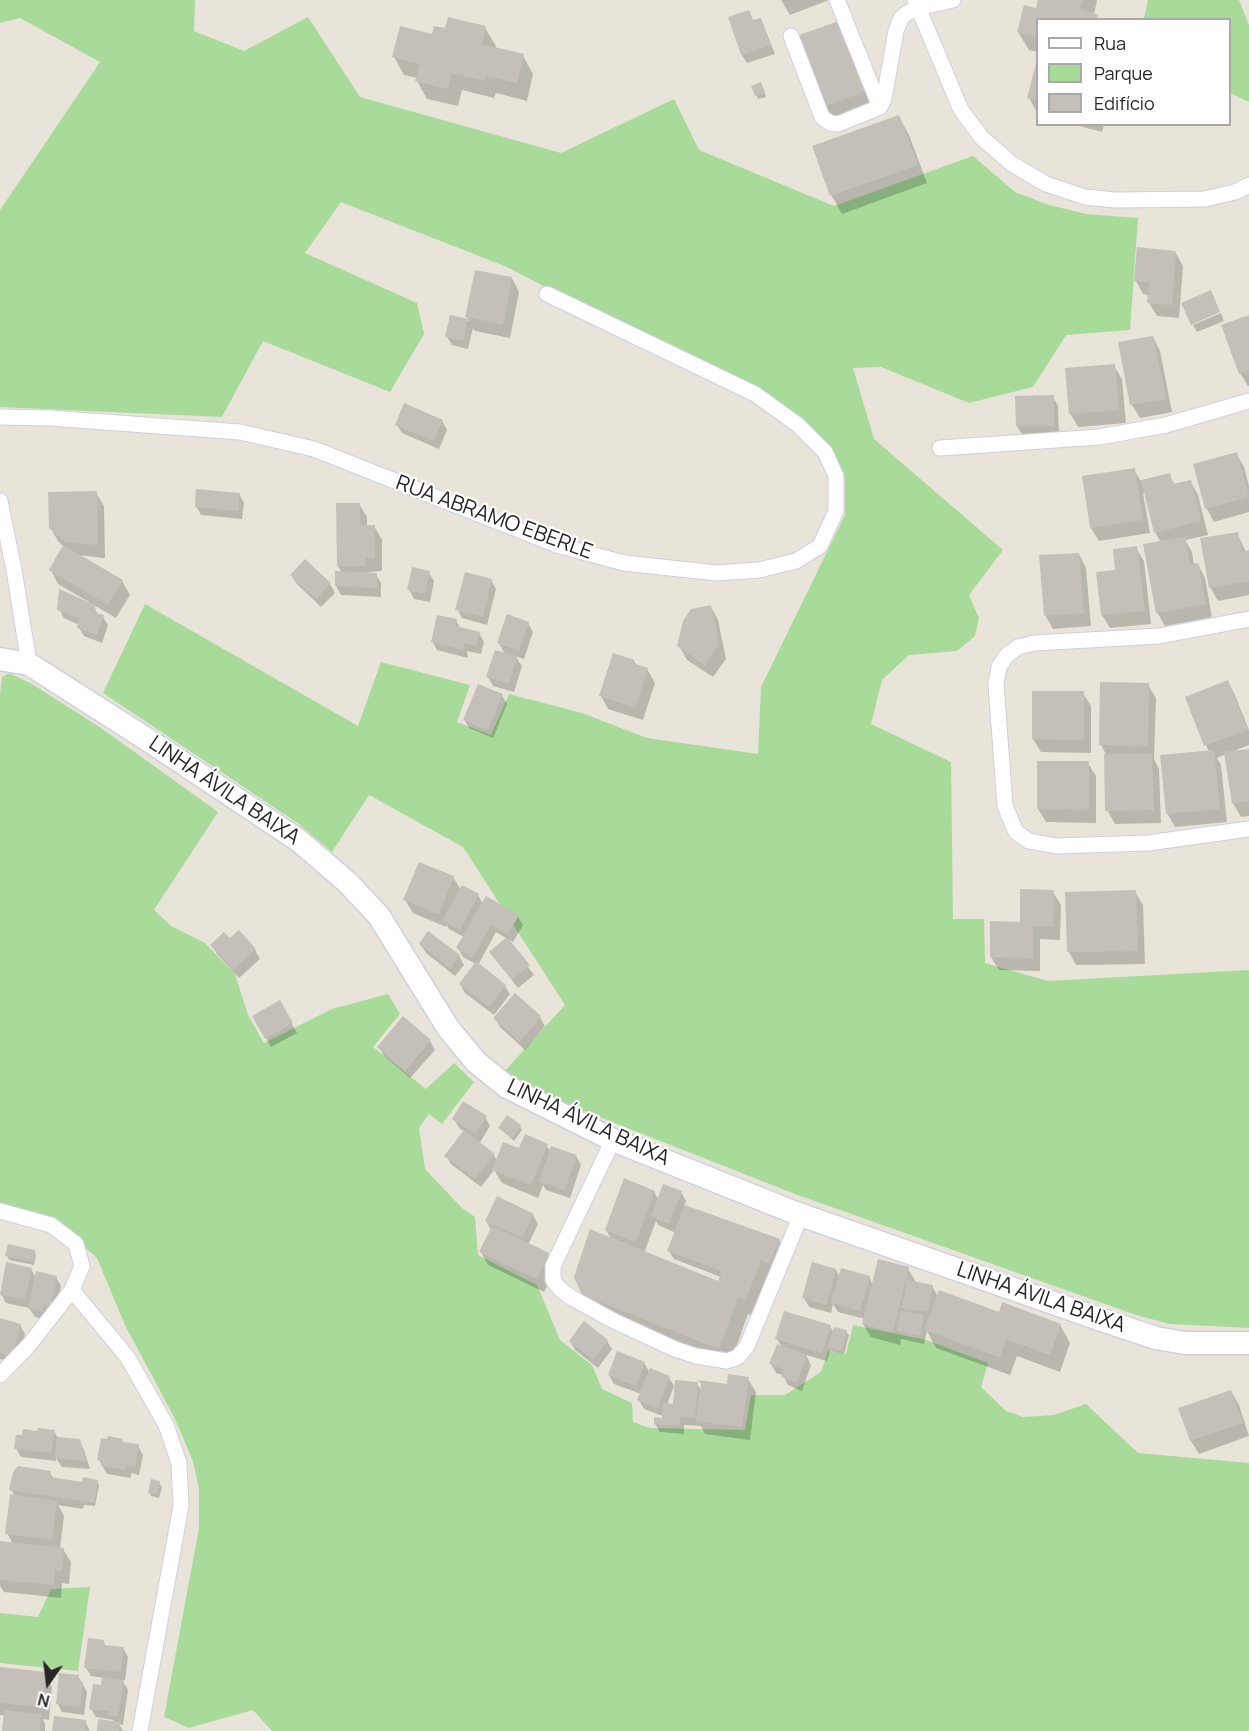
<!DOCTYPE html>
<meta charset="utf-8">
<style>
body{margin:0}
#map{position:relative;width:1249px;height:1731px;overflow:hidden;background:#e8e4d9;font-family:Manrope,sans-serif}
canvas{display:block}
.legend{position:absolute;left:1036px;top:18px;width:195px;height:108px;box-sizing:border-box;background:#fff;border:2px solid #a9a9a9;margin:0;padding:8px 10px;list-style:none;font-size:18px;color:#272727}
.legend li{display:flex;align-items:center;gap:12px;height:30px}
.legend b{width:30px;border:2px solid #a9a9a9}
.north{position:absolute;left:18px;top:1653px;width:60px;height:60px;-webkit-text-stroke:4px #fff;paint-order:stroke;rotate:194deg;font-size:16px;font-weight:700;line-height:24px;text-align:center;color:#272727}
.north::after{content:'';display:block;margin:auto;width:21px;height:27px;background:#272727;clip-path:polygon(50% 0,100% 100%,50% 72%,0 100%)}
</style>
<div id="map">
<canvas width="1249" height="1731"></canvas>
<ul class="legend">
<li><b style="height:8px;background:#fff"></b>Rua</li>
<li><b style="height:16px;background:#a8db9a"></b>Parque</li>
<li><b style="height:16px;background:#c4c0b9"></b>Edifício</li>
</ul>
<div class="north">N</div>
</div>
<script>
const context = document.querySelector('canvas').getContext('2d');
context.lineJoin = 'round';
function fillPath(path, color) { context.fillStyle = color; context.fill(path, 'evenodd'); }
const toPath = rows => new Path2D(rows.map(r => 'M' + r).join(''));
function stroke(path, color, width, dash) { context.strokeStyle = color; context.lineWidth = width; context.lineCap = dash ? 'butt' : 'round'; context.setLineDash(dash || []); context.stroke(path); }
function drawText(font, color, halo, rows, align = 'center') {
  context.font = font + ' Manrope,sans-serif'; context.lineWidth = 4.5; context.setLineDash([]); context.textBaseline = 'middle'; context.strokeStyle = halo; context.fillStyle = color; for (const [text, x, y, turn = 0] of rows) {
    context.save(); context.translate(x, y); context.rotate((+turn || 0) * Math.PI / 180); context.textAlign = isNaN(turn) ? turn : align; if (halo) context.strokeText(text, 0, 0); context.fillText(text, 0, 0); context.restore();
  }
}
fillPath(toPath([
 [0,0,195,0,194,31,244,51,308,17,360,97,561,153,674,99,699,150,834,206,973,156,1015,192,1049,205,1086,214,1138,218,1130,330,1066,335,1033,387,969,403,881,367,853,368,874,439,1003,550,969,595,979,618,975,636,957,651,909,655,882,680,871,724,951,762,953,919,984,919,985,963,1048,981,1249,970,1249,1328,1170,1324,1136,1315,795,1194,518,1085,502,1074,565,1005,463,847,369,795,332,852,299,824,103,693,145,604,358,726,381,662,470,685,457,722,491,735,509,694,582,713,647,738,758,754,761,687,845,515,845,480,834,452,800,419,507,267,341,202,305,253,417,303,424,334,390,392,263,341,222,417,0,407,0,210,100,62,20,18,0,23],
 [1148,0,1239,0,1249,25,1249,102,1230,93,1230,20,1144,19],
 [9,673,32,684,104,730,218,812,154,910,171,926,205,943,235,974,248,1015,264,1043,332,1009,388,994,400,1014,373,1047,426,1089,454,1063,474,1082,442,1124,429,1114,419,1128,425,1169,462,1208,475,1217,478,1255,537,1285,560,1340,592,1365,602,1389,632,1403,633,1422,650,1428,745,1430,751,1395,785,1395,821,1372,828,1351,846,1354,853,1325,926,1340,988,1363,981,1387,1006,1411,1023,1417,1054,1415,1086,1404,1138,1453,1249,1463,1249,1731,272,1731,253,1710,189,1728,164,1717,199,1528,199,1490,193,1461,174,1417,125,1325,97,1258,66,1231,0,1206,0,695,2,677],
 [90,1587,78,1671,0,1663,0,1613,38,1617,51,1589]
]), '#a8db9a');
fillPath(toPath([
 [781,0,829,0,790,15],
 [1040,0,1097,0,1094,15,1099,20,1038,20,1038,52,1029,50,1018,32,1037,10],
 [749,12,754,22,761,19,775,54,747,63,742,55,730,18],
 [841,22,873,105,834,119,826,106],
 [485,28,496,46,495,48,523,56,533,74,527,101,496,93,494,98,462,90,458,106,427,99,417,81,417,78,404,75,394,57,446,30],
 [1038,63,1038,114,1029,98],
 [763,88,766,97,758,99,756,95],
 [899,117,909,135,927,183,842,214,832,196,814,147],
 [1072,124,1104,124,1102,132],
 [1175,252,1183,266,1179,318,1157,316,1149,303,1149,295,1143,294,1136,281],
 [512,278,519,292,510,338,475,331,473,328,468,349,452,345,447,337,451,317,469,321,467,317],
 [1221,313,1224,321,1197,332,1193,325],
 [1249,317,1249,386,1248,386,1240,373],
 [1153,337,1160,351,1172,412,1140,418,1132,405,1120,343],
 [1114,366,1122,379,1126,423,1078,427,1070,413],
 [1053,397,1058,406,1059,434,1022,434,1017,426],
 [442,421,447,430,439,449,402,433,397,425],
 [1236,453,1244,467,1249,486,1249,512,1214,522,1207,509,1194,465],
 [1134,470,1141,481,1169,475,1175,485,1191,482,1198,495,1208,535,1185,540,1192,552,1194,565,1198,564,1205,578,1212,617,1165,626,1157,612,1161,543,1155,532,1146,493,1143,493,1150,533,1099,541,1091,528],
 [96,493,104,506,105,558,77,555,122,581,130,595,116,618,92,604,99,616,103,617,108,625,102,643,84,636,79,628,79,625,64,618,59,609,88,604,89,602,58,584,51,570,64,547,58,541,50,527],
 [239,494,244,503,242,519,201,515,196,506],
 [337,504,359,504,367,517,367,526,374,526,382,540,382,571,368,572,368,574,376,575,381,583,381,597,341,595,336,586,342,573,338,566],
 [1237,533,1246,552,1249,552,1249,595,1218,601,1210,587],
 [1136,548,1144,561,1151,624,1110,628,1102,615,1117,571],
 [1079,554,1086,568,1091,626,1053,629,1045,615],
 [429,573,434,581,430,602,414,599,409,590],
 [292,576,330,584,335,593,321,607,297,584],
 [491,580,496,589,487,625,462,618,457,609],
 [711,607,718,620,726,659,713,677,687,660,679,646],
 [456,621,461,629,479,633,484,642,481,654,467,651,468,658,437,650,432,641],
 [528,623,533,632,524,659,515,656,522,666,514,692,493,686,488,677,505,654,498,642],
 [634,661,637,666,647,669,655,683,643,720,608,709,601,696],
 [1228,682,1235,695,1249,730,1249,745,1234,751,1249,750,1249,816,1241,817,1233,803,1226,754,1217,758,1221,765,1227,822,1175,827,1167,813,1209,752,1187,698],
 [1148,685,1156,698,1154,759,1159,769,1161,823,1115,824,1107,810,1107,756,1101,745],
 [1083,693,1091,706,1091,753,1041,752,1033,739],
 [502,695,507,704,493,738,469,728,464,719],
 [1088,763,1096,776,1096,823,1046,822,1038,809],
 [453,877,461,890,463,887,478,895,483,904,518,916,523,925,513,942,496,932,478,965,505,986,510,994,494,1015,465,993,460,984,476,964,463,957,458,948,464,937,449,929,447,925,446,927,413,913,405,900],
 [1053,892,1061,905,1060,940,1040,939,1040,971,999,970,991,957],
 [1135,892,1143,905,1145,964,1076,965,1069,952],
 [239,932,255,950,260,959,239,978,217,954,212,945,230,940],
 [507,939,534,975,518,988,491,953],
 [420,944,459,956,464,965,455,976,426,953],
 [279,1002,297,1033,271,1047,254,1016],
 [540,1017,545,1026,525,1050,500,1027,495,1018],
 [430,1041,435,1050,410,1078,384,1056,379,1047],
 [485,1117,490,1126,479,1144,494,1155,497,1161,520,1150,546,1145,551,1152,576,1156,581,1165,570,1198,546,1190,543,1185,538,1198,502,1183,494,1170,481,1187,451,1164,446,1156,465,1132,459,1128,454,1119],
 [520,1126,522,1130,514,1141,500,1128],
 [654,1192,659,1200,681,1192,686,1201,684,1206,779,1240,789,1258,756,1317,748,1314,729,1367,594,1313,584,1294,612,1240,606,1230],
 [656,1221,658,1225,676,1233,669,1251,674,1259,721,1277,719,1283,644,1253],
 [533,1215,538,1224,528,1245,548,1255,556,1268,544,1292,488,1265,481,1252,491,1230,486,1221],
 [34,1251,36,1255,34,1265,9,1260,7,1256],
 [31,1269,36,1278,56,1277,61,1286,55,1314,47,1320,35,1317,29,1308,6,1303,1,1294],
 [908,1269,916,1282,932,1286,938,1297,1000,1314,1060,1325,1070,1343,1060,1372,1017,1356,1010,1375,936,1348,927,1331,924,1344,901,1339,900,1345,871,1337,863,1324,865,1319,838,1312,833,1304,831,1313,809,1307,804,1298,836,1270,840,1278,869,1277,873,1285],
 [0,1319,20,1325,25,1334,17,1364,0,1359],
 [830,1326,834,1333,846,1332,849,1335,844,1354,830,1351,827,1361,806,1355,811,1365,802,1391,788,1385,783,1375,776,1373,771,1364,782,1347,777,1339],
 [570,1341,607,1341,612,1349,598,1368,575,1350],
 [644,1363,650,1373,669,1378,674,1386,667,1405,675,1405,697,1383,701,1391,728,1386,748,1379,756,1392,750,1440,705,1434,701,1426,684,1425,684,1434,660,1432,655,1424,663,1419,663,1416,644,1409,639,1400,641,1394,614,1384,609,1375],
 [1231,1391,1239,1405,1249,1436,1199,1454,1191,1441,1180,1409],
 [54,1431,58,1439,79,1441,84,1450,90,1469,62,1467,56,1458,56,1461,21,1457,16,1448],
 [122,1440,124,1444,138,1446,143,1455,139,1475,131,1473,131,1478,107,1474,99,1460],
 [50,1473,54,1479,81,1483,97,1481,99,1485,95,1506,84,1505,83,1509,58,1505,64,1516,60,1549,63,1549,71,1562,69,1584,62,1583,61,1598,4,1592,0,1586,0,1543,13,1544,7,1533,15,1496,11,1490],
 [159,1483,162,1487,159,1498,151,1496,149,1492],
 [103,1641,106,1646,123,1648,128,1657,125,1680,122,1680,128,1690,123,1725,119,1724,123,1731,98,1731,115,1723,113,1720,96,1717,91,1709,102,1686,104,1678,91,1676,86,1668],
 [0,1669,45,1674,52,1687,49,1720,43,1719,45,1724,45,1731,3,1731,5,1715,0,1715],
 [78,1676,87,1692,84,1715,62,1712,57,1703],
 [85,1721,90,1731,53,1731]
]), '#0003');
fillPath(toPath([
 [1038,0,1083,0,1080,10,1098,15,1097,20,1038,20,1038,37,1017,32,1024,5,1036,8],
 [749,10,753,20,761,18,771,45,741,55,728,17],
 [448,17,486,26,482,44,524,54,517,83,486,76,484,81,452,73,448,89,415,81,420,64,392,57,400,26,432,34,434,26,445,28],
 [842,20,866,91,825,106,799,35],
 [1037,60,1038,60,1038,101,1027,98],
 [761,82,765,93,755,96,751,86],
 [899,115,918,165,830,196,812,146],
 [1137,247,1176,251,1172,305,1147,303,1149,282,1134,281],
 [475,270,512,277,503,325,465,317],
 [1211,290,1220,312,1191,325,1181,303],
 [450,315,468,319,463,341,445,337],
 [1249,315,1249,370,1239,374,1221,325],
 [1153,336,1166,399,1130,405,1118,342],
 [1115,364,1119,410,1069,414,1065,368],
 [1054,395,1054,426,1016,426,1015,396],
 [404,403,443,420,434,441,395,425],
 [1237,452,1249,497,1205,509,1193,464],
 [1135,468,1143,520,1090,528,1082,476],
 [1170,473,1173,484,1191,480,1201,521,1154,533,1141,480],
 [196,489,240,493,238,511,195,507],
 [97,491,98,545,65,542,49,528,48,492],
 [336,503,360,503,360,525,375,525,375,558,366,558,366,566,337,566],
 [1238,532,1242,552,1249,550,1249,581,1209,588,1200,538],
 [1185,537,1190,564,1198,563,1206,604,1156,613,1143,544],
 [63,545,123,580,108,605,49,570],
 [1137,546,1145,611,1101,615,1096,572,1115,570,1113,549],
 [1079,553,1084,613,1044,616,1039,555],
 [305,559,331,583,316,599,290,575],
 [412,567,430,571,425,594,407,590],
 [335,571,377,573,377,588,335,586],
 [465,572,492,579,483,617,455,610],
 [59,589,95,605,96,613,104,615,97,635,77,628,79,618,57,610],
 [711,605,719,644,705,665,677,646,683,621,691,609],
 [507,614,529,622,519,651,497,643],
 [437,615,457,619,456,626,480,632,476,646,463,643,464,650,431,642],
 [495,650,517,656,509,684,486,677],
 [613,653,635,660,633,663,648,668,635,708,599,696],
 [1228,680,1248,730,1204,746,1185,697],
 [1100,682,1149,683,1148,746,1099,745],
 [478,684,503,694,488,730,463,720],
 [1032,691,1084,691,1084,740,1032,739],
 [1249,749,1249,801,1232,804,1224,752],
 [1214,750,1220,809,1166,814,1160,755],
 [1104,754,1152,754,1154,810,1105,811],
 [1037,761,1089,761,1089,810,1037,809],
 [419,862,454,876,439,914,403,900],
 [462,885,479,894,460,930,442,921],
 [1020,889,1054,890,1053,927,1033,926,1033,958,990,957,990,921,1020,922],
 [1136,890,1138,951,1067,952,1065,892],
 [486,896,519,915,508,934,491,925,472,958,456,948],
 [239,930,256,949,233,970,210,945,224,932,230,938],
 [428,931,460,955,450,968,419,944],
 [507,937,530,965,512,980,489,952],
 [476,961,506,985,489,1007,459,984],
 [515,993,541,1016,520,1042,493,1018],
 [280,1000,293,1023,265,1039,252,1016],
 [403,1016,431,1040,405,1071,377,1047],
 [463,1101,487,1116,475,1134,452,1119],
 [507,1115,521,1125,512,1138,498,1128],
 [464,1130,495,1154,475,1179,444,1156],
 [525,1134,548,1144,531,1185,492,1170,503,1142,519,1148],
 [551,1146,577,1155,565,1190,539,1182],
 [624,1178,655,1191,635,1242,605,1230],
 [663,1184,682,1191,669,1224,651,1216],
 [497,1196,534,1214,522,1238,485,1221],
 [685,1205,780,1239,769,1264,761,1259,746,1300,738,1297,719,1349,582,1295,574,1277,590,1229,718,1281,722,1271,667,1251],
 [492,1226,549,1253,537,1279,479,1252],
 [8,1244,35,1250,33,1262,5,1256],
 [878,1259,909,1267,893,1332,862,1324],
 [6,1262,32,1268,25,1300,0,1295],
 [812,1262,836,1269,826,1305,802,1298],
 [841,1268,870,1276,860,1311,831,1303],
 [36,1271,57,1276,51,1306,44,1304,43,1312,28,1309],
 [907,1280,933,1285,928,1312,902,1308],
 [939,1290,999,1312,1002,1302,1061,1324,1050,1355,1006,1339,1000,1357,924,1330],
 [784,1311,831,1325,822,1353,775,1339],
 [901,1311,924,1315,920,1336,897,1331],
 [0,1318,21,1324,12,1356,0,1353],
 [584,1321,608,1340,593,1360,569,1341],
 [834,1327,847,1330,842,1351,828,1348],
 [777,1344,807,1355,797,1383,781,1377,784,1369,769,1364],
 [617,1351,645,1362,636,1386,608,1375],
 [650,1368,670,1376,658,1408,637,1400],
 [728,1374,749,1377,742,1427,696,1421,701,1384,698,1380,727,1384],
 [675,1380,698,1382,695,1418,680,1417,680,1426,654,1424,654,1417,662,1418,663,1403,673,1404],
 [1231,1390,1243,1423,1190,1441,1178,1408],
 [38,1428,55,1430,51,1453,14,1449,16,1435,22,1435,23,1429,37,1431],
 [108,1436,123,1439,122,1442,139,1444,135,1467,127,1465,126,1470,101,1466,102,1461,97,1460,101,1438,107,1439],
 [57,1437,80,1439,86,1461,55,1458],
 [18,1466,51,1471,50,1477,82,1482,83,1477,98,1480,94,1503,9,1490,13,1472],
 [151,1479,160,1481,157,1495,148,1493],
 [10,1494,57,1501,52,1540,5,1534],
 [0,1541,64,1548,62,1571,55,1570,54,1585,0,1580],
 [88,1638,104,1640,103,1645,124,1647,121,1672,84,1668],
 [0,1667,46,1672,42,1707,0,1703],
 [59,1673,79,1675,78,1681,83,1682,80,1707,56,1704],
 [102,1677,124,1680,118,1716,108,1715,109,1711,89,1709,93,1684,101,1685],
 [4,1710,41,1714,40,1731,2,1731],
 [54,1716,86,1720,85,1731,52,1731],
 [98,1719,120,1722,119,1731,97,1731]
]), '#c4c0b9');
const street = toPath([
 [837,0,880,107],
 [915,0,961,110,982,138,1012,164,1046,184,1085,197,1115,200,1205,199,1235,192,1249,185],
 [791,36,822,117,830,123,838,124,880,107,884,99,896,31,901,18,907,13,918,8,953,0],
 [0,417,50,418,240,432,314,449,557,545,624,563,717,573,759,570,796,561,820,546,836,511,836,476,825,452,798,425,755,394,547,294],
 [940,448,1099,437,1166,425,1249,401],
 [0,501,14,570,29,664],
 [1249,619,1159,636,1035,643,1018,647,1007,655,999,667,996,684,1005,806,1016,832,1029,841,1056,846,1148,843,1249,829],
 [613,1140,553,1266,553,1280,560,1289,572,1298,614,1321,675,1349,696,1356,727,1361,738,1357,747,1346,801,1215],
 [0,1211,51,1225,76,1244,82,1266,72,1290,29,1345,0,1375],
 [72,1290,128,1358,166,1425,179,1463,181,1506,140,1731]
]);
const secondary = toPath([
 [0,659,29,664,151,742,298,840,347,882,379,916,448,1028,476,1062,507,1087,613,1140,801,1215,1102,1320,1156,1338,1185,1343,1249,1343]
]);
stroke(street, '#cfd0df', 17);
stroke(secondary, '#cfd0df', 25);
stroke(street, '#fff', 15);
stroke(secondary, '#fff', 22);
drawText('21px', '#272727', '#fff', [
 ["RUA ABRAMO EBERLE",494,518,20],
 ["LINHA ÁVILA BAIXA",224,791,34],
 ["LINHA ÁVILA BAIXA",588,1123,25],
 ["LINHA ÁVILA BAIXA",1041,1298,19]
]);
</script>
